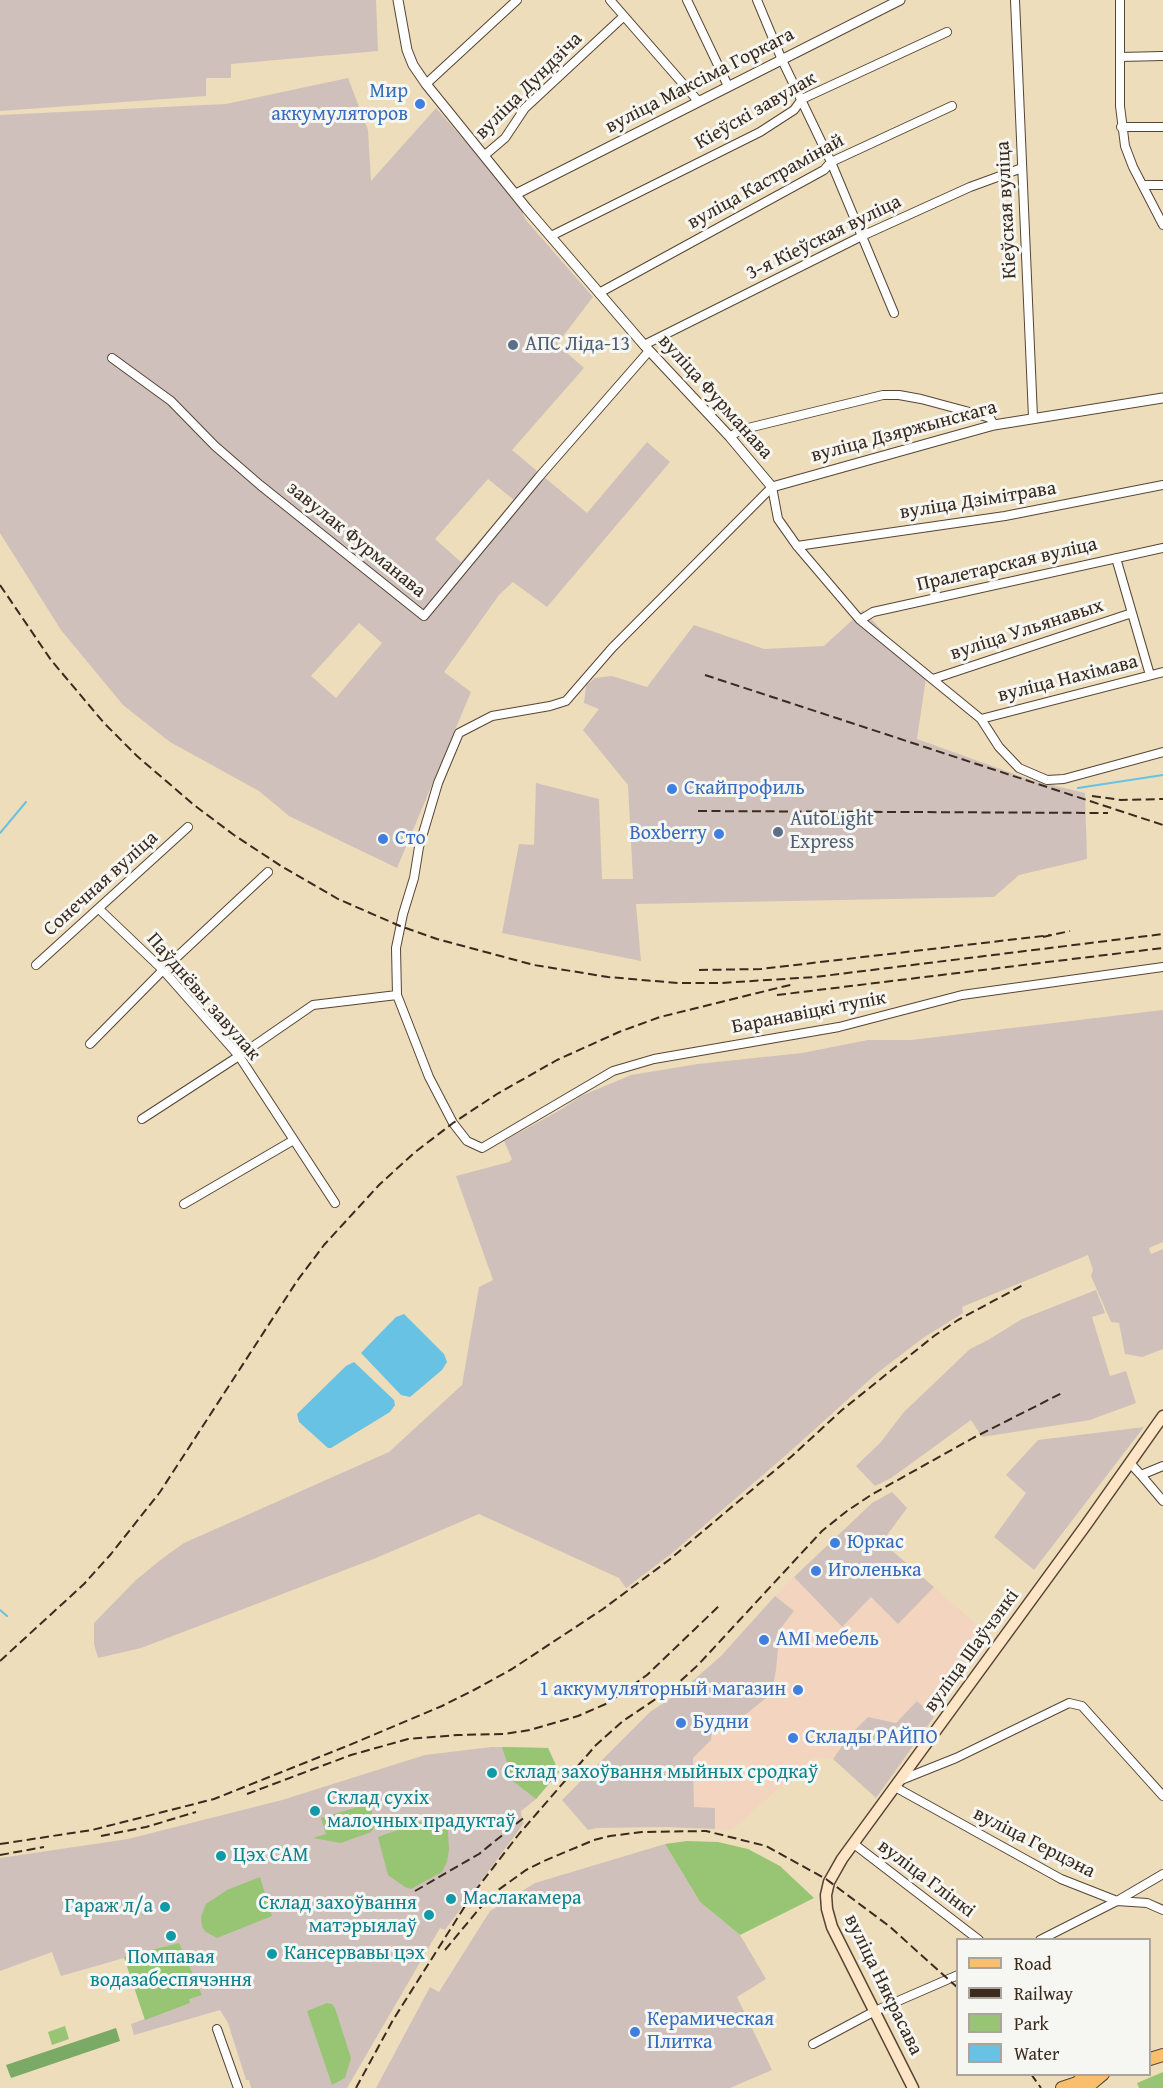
<!DOCTYPE html>
<meta charset="utf-8">
<style>
body{margin:0}
#map{position:relative;width:1163px;height:2088px;overflow:hidden;background:#edddbb;font-family:"Gentium Book Plus",serif}
canvas{display:block}
.legend{position:absolute;left:956px;top:1938px;width:195px;height:138px;box-sizing:border-box;background:#f6f6f2;border:2px solid #aba49d;margin:0;padding:8px 10px;list-style:none;font-size:18px;color:#3b2a1e}
.legend li{display:flex;align-items:center;gap:12px;height:30px}
.legend b{width:30px;border:2px solid #aba49d}
</style>
<div id="map">
<canvas width="1163" height="2088"></canvas>
<ul class="legend">
<li><b style="height:8px;background:#f9bf6d"></b>Road</li>
<li><b style="height:8px;background:#3b2a1e"></b>Railway</li>
<li><b style="height:16px;background:#98c573"></b>Park</li>
<li><b style="height:16px;background:#67c2e4"></b>Water</li>
</ul>
</div>
<script>
const context = document.querySelector('canvas').getContext('2d');
context.lineJoin = 'round';
function fillPath(path, color) { context.fillStyle = color; context.fill(path, 'evenodd'); }
const toPath = rows => new Path2D(rows.map(r => 'M' + r).join(''));
function stroke(path, color, width, dash) { context.strokeStyle = color; context.lineWidth = width; context.lineCap = dash ? 'butt' : 'round'; context.setLineDash(dash || []); context.stroke(path); }
function drawText(font, color, halo, rows, align = 'center') {
  context.font = font + ' "Gentium Book Plus",serif'; context.lineWidth = 6; context.setLineDash([]); context.textBaseline = 'middle'; context.strokeStyle = halo; context.fillStyle = color; for (const [text, x, y, turn = 0] of rows) {
    context.save(); context.translate(x, y); context.rotate((+turn || 0) * Math.PI / 180); context.textAlign = isNaN(turn) ? turn : align; if (halo) context.strokeText(text, 0, 0); context.fillText(text, 0, 0); context.restore();
  }
}
fillPath(toPath([
 [794,1577,841,1627,871,1597,898,1623,934,1587,991,1637,934,1717,917,1701,896,1724,868,1717,849,1736,833,1759,814,1757,732,1830,715,1829,715,1808,694,1807,693,1758,711,1740,713,1724,746,1714,776,1670,780,1629,794,1611,775,1596]
]), '#f3d4bf');
fillPath(toPath([
 [0,0,376,0,378,51,231,64,231,78,206,78,206,96,0,111],
 [348,78,368,130,371,181,436,108,518,201,525,219,593,297,557,344,584,368,512,450,587,513,647,442,670,462,547,607,513,582,499,595,444,672,471,692,397,868,289,816,259,791,170,742,123,705,61,630,0,533,0,115,226,104],
 [488,479,514,500,461,562,435,539],
 [359,623,382,643,336,698,311,676],
 [863,610,926,678,917,739,1031,780,1085,793,1087,859,1019,875,994,897,636,904,641,961,502,933,519,844,534,845,536,783,599,799,602,879,633,879,628,785,583,730,599,709,584,703,586,686,595,678,612,676,647,687,694,625,764,649,824,646],
 [1163,1010,1163,1242,1149,1248,1151,1254,1163,1249,1163,1349,1142,1357,1125,1354,1119,1323,1111,1322,1091,1276,1093,1270,1088,1255,962,1307,963,1313,923,1338,876,1374,785,1456,671,1554,626,1588,619,1578,479,1514,376,1558,212,1621,141,1648,98,1658,94,1644,94,1623,136,1580,163,1558,184,1543,389,1452,462,1385,479,1287,493,1280,456,1176,509,1162,512,1159,504,1141,562,1109,581,1096,631,1075,698,1064,802,1053,868,1040,911,1040],
 [1096,1290,1105,1313,1092,1317,1110,1376,1126,1371,1136,1403,1090,1420,982,1437,971,1420,894,1476,893,1475,893,1477,875,1486,856,1466,880,1443,904,1412,970,1349,988,1340,1022,1319],
 [1144,1427,1034,1570,994,1537,1026,1493,1006,1475,1038,1440],
 [892,1492,907,1508,882,1542,934,1587,898,1624,871,1597,842,1627,794,1577,872,1503],
 [775,1596,794,1611,780,1629,776,1670,771,1694,746,1714,713,1724,711,1740,693,1758,694,1807,715,1808,715,1829,665,1827,597,1828,588,1830,562,1800,650,1712,680,1692,721,1656],
 [917,1701,934,1717,876,1798,833,1759,849,1736,868,1717,896,1723],
 [492,1747,548,1748,559,1772,536,1799,521,1811,522,1821,524,1823,445,1930,440,1928,347,2088,251,2088,249,2080,246,2080,228,2023,220,2010,134,2035,131,2024,145,2019,124,1958,61,1976,52,1952,0,1971,0,1858,128,1839,282,1800,425,1755],
 [665,1844,700,1902,740,1935,766,1979,737,1997,772,2070,730,2088,376,2088,430,1987,439,1992,490,1911,535,1883]
]), '#cfc0bb');
fillPath(toPath([
 [502,1747,548,1748,559,1772,536,1799,513,1781],
 [371,1803,374,1828,371,1832,341,1843,313,1838,326,1834,321,1818],
 [434,1817,443,1819,448,1831,449,1850,447,1862,442,1872,411,1889,405,1887,388,1875,378,1837],
 [687,1841,718,1842,748,1849,780,1866,814,1898,740,1935,700,1902,665,1844],
 [260,1877,272,1916,217,1938,206,1932,202,1927,201,1917,206,1904,227,1890],
 [179,1943,202,1995,189,1999,190,2003,145,2020,124,1957],
 [327,2003,332,2004,335,2008,351,2058,345,2078,332,2085,307,2011],
 [65,2026,69,2039,52,2045,48,2032],
 [1163,2072,1163,2088,1139,2088,1137,2083]
]), '#98c573');
fillPath(toPath([
 [116,2028,120,2041,11,2078,6,2065]
]), '#7aaa65');
fillPath(toPath([
 [404,1314,444,1354,447,1362,442,1370,410,1397,401,1395,361,1353,396,1317],
 [354,1362,394,1400,395,1405,390,1412,331,1448,328,1448,299,1422,297,1414,346,1366]
]), '#67c2e4');
stroke(toPath([
 [1078,788,1163,775],
 [0,833,26,802],
 [0,1610,7,1616]
]), '#67c2e4', 2);
const minor = toPath([
 [610,0,698,101],
 [687,0,728,86],
 [757,0,782,60,831,162,894,313],
 [1015,0,1033,417],
 [1120,0,1120,106,1125,146,1133,167,1163,225],
 [1120,57,1163,56],
 [426,84,517,0],
 [1121,127,1163,127],
 [485,155,505,138,525,108,624,16],
 [1143,185,1163,185],
 [551,236,760,132,794,110,802,99,947,32],
 [599,293,824,170,831,162,952,106],
 [644,345,862,236,970,187,1022,168],
 [112,358,171,401,215,446,260,485,424,616,539,477,649,351],
 [730,437,740,430,883,395,899,395,921,399,977,414,990,418,994,425],
 [772,487,612,648,566,701,550,706,492,716,459,733,438,783,419,847,414,878,403,914,396,948,397,995,429,1077,453,1123,467,1141,482,1148,613,1071,654,1059,839,1027,962,995,1163,967],
 [772,487,778,519,797,546,860,620,981,719,999,747,1019,768,1047,780,1064,779,1163,752],
 [797,546,1005,516,1163,485],
 [1116,558,1150,675],
 [860,620,873,612,1163,548],
 [933,679,1132,613],
 [981,719,1163,672],
 [99,909,163,970,239,1056,335,1203],
 [36,965,188,827],
 [90,1044,163,970,268,872],
 [142,1119,239,1056,313,1005,397,995],
 [184,1204,292,1141],
 [1130,1463,1141,1475,1163,1466],
 [1141,1475,1163,1501],
 [901,1780,956,1758,1069,1703,1082,1706,1163,1796],
 [895,1787,1061,1879,1117,1901,1147,1903,1163,1910],
 [854,1844,979,1940],
 [1040,1940,1117,1901,1163,1874],
 [217,2029,238,2088],
 [813,2044,875,2011,958,1975]
]);
const tertiary = toPath([
 [398,0,407,50,413,65,426,84,527,209,644,345,730,437,772,487,994,425,1163,398],
 [516,194,900,0]
]);
const secondary = toPath([
 [913,2088,832,1927,827,1909,826,1895,829,1882,842,1859,1086,1525,1163,1416]
]);
const primary = toPath([
 [1150,2059,1163,2055],
 [1077,2083,1091,2084,1103,2074],
 [1062,2088,1077,2083,1086,2074]
]);
stroke(minor, '#564536', 10);
stroke(tertiary, '#564536', 11);
stroke(secondary, '#564536', 13);
stroke(primary, '#564536', 14);
stroke(minor, '#fff', 8);
stroke(tertiary, '#fff', 9);
stroke(secondary, '#fde5c5', 10);
stroke(primary, '#f9bf6d', 12);
stroke(toPath([
 [0,585,51,660,104,723,137,756,194,805,234,835,281,866,338,899,400,926,437,939,534,965,608,977,678,983,721,983,815,977,1163,934],
 [705,675,1163,825],
 [1092,796,1121,800,1163,799],
 [698,811,1108,813],
 [1043,937,1070,931],
 [699,970,761,969,1051,935],
 [777,995,1163,948],
 [0,1661,84,1584,111,1554,160,1492,297,1281,324,1245,379,1185,414,1153,453,1123,497,1094,557,1060,619,1032,660,1017,794,984],
 [247,1794,351,1755,408,1739,458,1735,504,1734,530,1730,578,1716,608,1703,647,1675,720,1605],
 [101,1836,146,1827,196,1812],
 [0,1844,92,1830,214,1799,347,1746,442,1706,474,1690,512,1669,603,1609,669,1560,792,1456,842,1410,934,1336,958,1320,1025,1284],
 [0,1855,44,1847],
 [415,1891,479,1854,526,1816],
 [445,1950,479,1909,494,1893,526,1870,544,1861,594,1840,610,1836,642,1832,706,1831,766,1846,826,1879,889,1926,958,1988],
 [1031,2074,1041,2088],
 [356,2088,393,2020,472,1895,519,1834,596,1745,623,1721,675,1686,698,1665,822,1531,847,1511,871,1495,973,1438,1064,1392]
]), '#3b2a1e', 2, [9, 4.5]);
for (const [x, y, r, color] of [
 [420,104,6,"#3f7fe0"],
 [513,345,6,"#5c6f8a"],
 [672,789,6,"#3f7fe0"],
 [778,832,6,"#5c6f8a"],
 [719,834,6,"#3f7fe0"],
 [383,839,6,"#3f7fe0"],
 [835,1543,6,"#3f7fe0"],
 [816,1571,6,"#3f7fe0"],
 [764,1640,6,"#3f7fe0"],
 [798,1690,6,"#3f7fe0"],
 [681,1723,6,"#3f7fe0"],
 [793,1738,6,"#3f7fe0"],
 [492,1773,6,"#0f9aa8"],
 [315,1811,6,"#0f9aa8"],
 [221,1856,6,"#0f9aa8"],
 [451,1899,6,"#0f9aa8"],
 [165,1907,6,"#0f9aa8"],
 [429,1915,6,"#0f9aa8"],
 [171,1936,6,"#0f9aa8"],
 [272,1954,6,"#0f9aa8"],
 [635,2032,6,"#3f7fe0"]
]) { const dot = new Path2D(); dot.arc(x, y, r, 0, 2 * Math.PI); context.fillStyle = color; context.fill(dot); stroke(dot, '#f6f6f2', 2); }
drawText('20px', '#3b2a1e', '#f6f6f2', [
 ["вуліца Максіма Горкага",700,81,-27],
 ["вуліца Дундзіча",529,86,-45],
 ["Кіеўскі завулак",756,111,-30],
 ["вуліца Кастрамінай",766,182,-29],
 ["Кіеўская вуліца",1007,210,-93],
 ["3-я Кіеўская вуліца",824,238,-26],
 ["вуліца Фурманава",715,397,48],
 ["вуліца Дзяржынскага",904,432,-15],
 ["вуліца Дзімітрава",978,501,-9],
 ["завулак Фурманава",356,540,39],
 ["Пралетарская вуліца",1007,565,-13],
 ["вуліца Ульянавых",1027,630,-18],
 ["вуліца Нахімава",1068,679,-14],
 ["Сонечная вуліца",101,884,-42],
 ["Паўднёвы завулак",203,997,49],
 ["Баранавіцкі тупік",809,1013,-11],
 ["вуліца Шаўчэнкі",972,1651,-54],
 ["вуліца Герцэна",1034,1843,27],
 ["вуліца Глінкі",926,1879,37],
 ["вуліца Някрасава",883,1985,64]
]);
drawText('20px', '#366cbe', '#f6f6f2', [
 ["Мир",408,92,"right"],
 ["аккумуляторов",408,115,"right"],
 ["Скайпрофиль",684,789],
 ["Boxberry",707,834,"right"],
 ["Сто",395,839],
 ["Юркас",847,1543],
 ["Иголенька",828,1571],
 ["AMI мебель",776,1640],
 ["1 аккумуляторный магазин",786,1690,"right"],
 ["Будни",693,1723],
 ["Склады РАЙПО",805,1738],
 ["Керамическая",647,2020],
 ["Плитка",647,2043]
], 'left');
drawText('20px', '#4e5e75', '#f6f6f2', [
 ["АПС Ліда-13",525,345],
 ["AutoLight",790,820],
 ["Express",790,843]
], 'left');
drawText('20px', '#0d838f', '#f6f6f2', [
 ["Склад захоўвання мыйных сродкаў",504,1773],
 ["Склад сухіх",327,1799],
 ["малочных прадуктаў",327,1822],
 ["Цэх САМ",233,1856],
 ["Маслакамера",463,1899],
 ["Склад захоўвання",417,1904,"right"],
 ["матэрыялаў",417,1927,"right"],
 ["Гараж л/а",153,1907,"right"],
 ["Кансервавы цэх",284,1954],
 ["Помпавая",171,1958,"center"],
 ["водазабеспячэння",171,1981,"center"]
], 'left');
</script>
